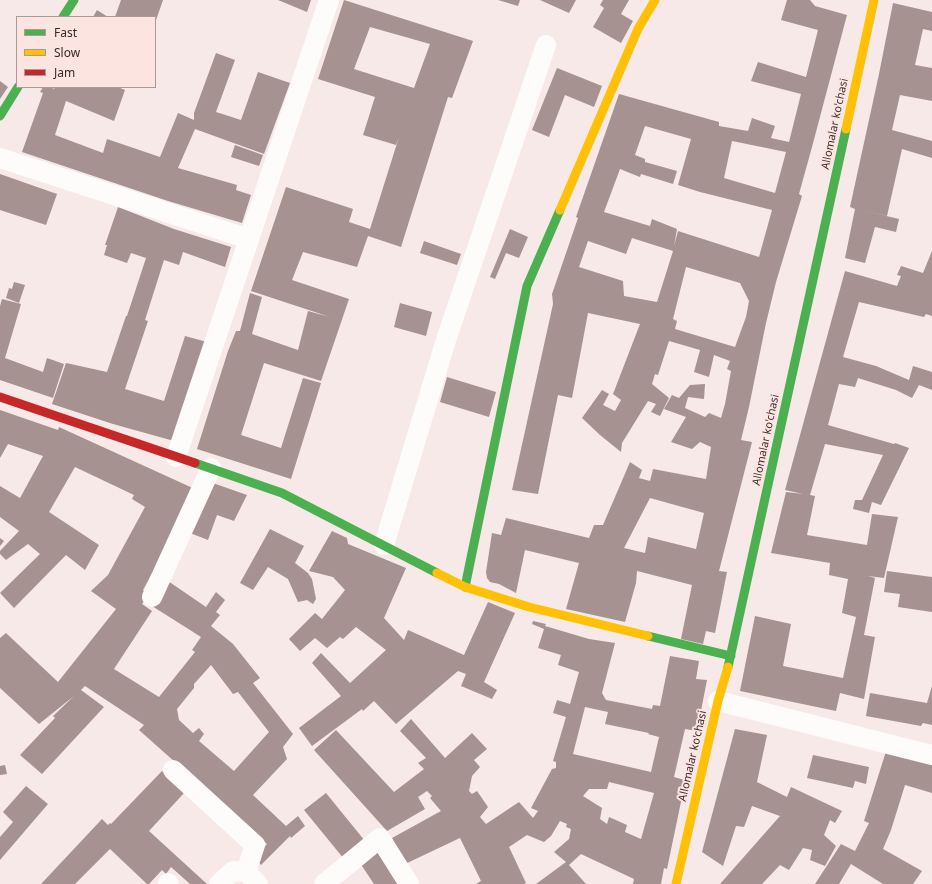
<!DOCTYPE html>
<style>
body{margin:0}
#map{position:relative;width:932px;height:884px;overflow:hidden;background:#f6e9e7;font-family:"Noto Sans",sans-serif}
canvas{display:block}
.legend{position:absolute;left:16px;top:16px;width:140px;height:72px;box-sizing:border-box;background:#fce4e1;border:1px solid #ac9a97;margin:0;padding:5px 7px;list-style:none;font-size:12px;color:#352a29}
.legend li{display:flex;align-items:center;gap:8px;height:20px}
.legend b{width:20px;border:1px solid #ac9a97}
</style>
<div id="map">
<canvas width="932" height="884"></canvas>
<ul class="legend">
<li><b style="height:5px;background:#4caf50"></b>Fast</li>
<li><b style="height:5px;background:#ffc107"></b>Slow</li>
<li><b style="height:5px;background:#c62828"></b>Jam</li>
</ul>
</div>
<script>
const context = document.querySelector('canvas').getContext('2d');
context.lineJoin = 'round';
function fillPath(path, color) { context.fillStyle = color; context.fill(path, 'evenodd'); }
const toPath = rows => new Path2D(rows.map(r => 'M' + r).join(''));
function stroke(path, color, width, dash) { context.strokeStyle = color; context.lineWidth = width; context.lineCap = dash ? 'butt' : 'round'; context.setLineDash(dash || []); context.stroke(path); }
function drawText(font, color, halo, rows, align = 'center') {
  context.font = font + ' "Noto Sans",sans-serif'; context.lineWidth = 4; context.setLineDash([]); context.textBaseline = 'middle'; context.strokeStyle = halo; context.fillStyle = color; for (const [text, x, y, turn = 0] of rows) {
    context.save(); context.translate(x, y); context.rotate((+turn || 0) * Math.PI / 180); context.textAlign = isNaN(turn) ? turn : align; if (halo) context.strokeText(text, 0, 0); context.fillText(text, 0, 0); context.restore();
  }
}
fillPath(toPath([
 [121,0,163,0,155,23,155,17,115,17],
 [278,0,311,0,307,12],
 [344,0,473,41,452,98,448,97,401,247,368,236,357,267,303,252,292,280,349,299,321,381,264,363,241,435,281,448,303,378,321,383,291,479,197,449,228,351,236,331,240,331,250,293,262,297,252,334,298,350,308,311,330,317,251,291,286,187,353,209,349,222,370,229,399,137,396,145,363,135,375,97,318,79],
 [370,27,430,44,414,88,354,69],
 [498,0,520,0,518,6],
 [540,0,576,0,569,13],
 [603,0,629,0,621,14,633,21,621,43,593,27,604,8,600,5],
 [787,0,810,0,815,6,847,15,812,147,799,194,802,196,776,282,766,323,749,407,741,440,752,442,719,571,727,572,715,633,706,631,703,644,681,639,692,585,637,571,636,583,625,622,566,609,579,563,525,550,516,593,499,584,490,582,487,578,486,572,492,533,501,535,506,518,589,538,594,525,603,525,630,462,642,470,639,478,650,481,653,469,706,479,711,447,700,442,692,449,671,442,686,417,664,409,672,395,679,398,690,385,705,384,704,399,688,397,685,408,705,417,709,413,721,418,725,404,731,371,727,369,730,361,714,355,709,377,694,372,700,350,669,341,658,375,655,374,652,384,669,398,660,416,651,412,656,404,648,401,622,443,621,452,600,435,582,418,602,390,609,394,603,405,615,411,621,400,613,394,640,324,588,313,572,398,558,395,538,494,512,490,553,304,552,294,578,218,576,217,619,94,719,122,719,126,748,131,752,118,775,126,771,138,789,142,801,94,751,81,758,62,806,77,818,30,781,20],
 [645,126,691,139,678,185,700,192,772,210,759,257,678,231,674,246,677,229,652,219,650,226,604,212,620,169,640,177,641,174,673,184,677,171,645,162,645,159,635,155],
 [732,141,786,152,775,193,724,178],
 [632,238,673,251,657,302,624,296,623,281,579,267,588,241,626,254],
 [686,267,740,283,749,301,746,317,735,347,675,329,677,321,673,319],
 [650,498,704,513,696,549,648,537,645,553,624,548],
 [893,3,932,12,932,31,923,29,915,65,932,68,932,101,900,95,892,130,932,141,932,158,902,149,887,216,861,210,899,219,896,232,875,227,865,263,845,258,855,209,850,207,879,74],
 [97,10,108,17,93,17],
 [216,53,235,60,216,112,241,120,258,72,290,83,264,154,195,129,178,168,237,185,236,190,251,195,242,223,168,201,22,152,43,93,40,92,43,87,51,87,54,89,55,87,118,87,125,90,114,121,66,101,55,135,103,153,107,139,160,157,178,113,194,120,194,113],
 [557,68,602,86,594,107,565,95,549,137,532,130],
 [0,81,8,87,0,99],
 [235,145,263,155,259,166,231,157],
 [0,174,57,194,46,225,0,210],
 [118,207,174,229,231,247,225,267,183,252,179,265,164,260,145,320,148,321,125,389,164,401,185,336,207,342,174,441,113,424,52,404,66,363,107,372,126,316,127,316,146,258,131,253,127,263,104,255,107,245,105,245],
 [510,229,528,237,519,258,506,253,495,279,490,277],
 [424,241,461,254,457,265,420,253],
 [932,251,932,316,926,314,924,317,859,302,843,357,876,366,909,380,913,366,932,372,932,390,919,385,912,398,896,390,858,378,855,387,839,384,828,425,894,444,895,443,909,448,881,505,872,502,869,513,853,509,855,500,862,500,883,455,825,444,810,495,815,496,807,535,867,545,872,514,898,517,884,578,868,576,875,578,864,635,875,637,864,699,840,693,836,711,740,691,755,616,791,624,783,666,843,678,856,617,842,613,848,579,829,575,830,563,771,553,786,492,803,494,785,490,845,271,897,286,901,276,897,275,901,266,923,273],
 [14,282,25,285,19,303,6,298,9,288,12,289],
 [2,299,21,304,5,358,43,372,47,358,64,364,53,398,0,380,0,306],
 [400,303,432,312,426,336,394,327],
 [447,377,496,392,489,417,440,402],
 [0,410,58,430,59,427,197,490,143,590,149,595,142,604,152,611,114,669,159,697,195,652,192,650,201,637,152,606,168,581,206,607,216,592,225,600,216,612,220,615,211,626,233,644,260,678,253,683,293,734,283,747,287,759,253,795,286,826,298,816,305,826,291,838,290,836,261,865,257,860,259,853,267,844,139,730,144,725,85,686,81,690,104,707,42,774,20,755,55,718,53,716,74,696,39,724,0,688,0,638,6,633,58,682,116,609,91,591,108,575,145,507,132,499,134,495,75,467,49,512,99,545,85,570,66,555,14,608,0,593,40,554,28,544,6,560,0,554,0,551,19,531,0,517,0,486,20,498,43,456,8,444,0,458],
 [211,665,233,694,238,692,269,732,234,771,199,741,204,734,199,728,193,733,179,720,177,709,194,688,194,684],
 [210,482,247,495,234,521,217,515,208,540,190,533],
 [270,529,304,546,295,563,308,573,312,579,316,599,313,604,307,600,298,602,288,579,268,567,253,590,240,583],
 [332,531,347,538,348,544,406,568,384,618,404,640,408,630,464,655,488,602,515,613,484,682,497,690,492,699,461,686,466,674,458,671,396,724,374,701,363,711,362,709,312,746,299,728,341,696,312,663,321,653,350,683,386,650,356,627,343,639,340,637,327,648,315,638,300,651,289,639,315,613,322,619,345,590,333,577,309,571],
 [0,538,4,541,0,546],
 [887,571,932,577,932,612,898,607,900,594,884,592],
 [533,621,546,624,545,626,589,639,615,643,602,693,606,700,652,709,653,705,660,706,670,656,699,661,696,679,707,680,697,731,685,729,674,777,688,781,682,797,667,869,664,868,661,884,633,884,634,879,581,854,569,865,586,884,536,884,566,862,554,852,569,839,571,829,566,827,567,824,560,821,551,836,544,842,527,835,509,847,526,883,524,884,476,884,481,881,460,838,405,864,392,838,441,811,430,798,432,796,427,791,418,797,425,809,387,831,314,750,336,730,394,792,424,769,418,763,426,758,400,731,411,719,445,758,472,733,487,749,474,760,480,767,472,776,469,791,472,794,477,791,488,807,480,817,486,824,519,802,533,818,538,811,531,808,552,769,556,768,556,762,553,761,566,717,553,713,557,700,570,704,579,672,558,665,561,655,538,648,544,629,532,624],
 [585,707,608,712,605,724,649,733,648,734,659,737,651,772,573,754],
 [609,782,654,793,641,839,625,832,627,825,609,817,607,824,600,819,602,808,583,796,589,789,607,789],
 [932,686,932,725,923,723,921,726,866,716,870,693,927,703],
 [735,729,767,735,757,782,787,797,791,787,842,811,835,823,830,820,824,835,836,846,825,866,810,860,812,850,803,848,789,870,780,865,762,884,720,884,780,816,752,806,744,827,736,826,723,866,702,852],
 [888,745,932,759,932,793,905,785,891,830,883,849,922,871,913,884,883,884,851,864,839,884,815,884,841,844,855,851,869,823,864,821],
 [813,755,869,767,866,784,855,781,853,788,807,778],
 [5,765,7,774,0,775,0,766],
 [162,771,185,792,149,831,207,884,190,884,171,867,166,874,162,870,149,884,147,884,110,849,75,884,41,884,102,819,108,825,110,823,111,824],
 [26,786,48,804,0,860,0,837,13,822,3,812],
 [326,793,365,841,344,859,304,810],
 [380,850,401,884,374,884,360,863]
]), '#a59291');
stroke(toPath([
 [0,158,249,239],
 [176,457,329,0],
 [384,545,446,340,546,45],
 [152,597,211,468],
 [718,701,932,755],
 [173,770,255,845,246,872,258,884],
 [168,883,169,884],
 [219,884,233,871,246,872],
 [324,884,380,838,409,884]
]), '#fefcfb', 20);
stroke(toPath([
 [63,17,74,0],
 [0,116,18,87],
 [195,463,282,493,437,573],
 [465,587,527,286,560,210],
 [648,636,731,656],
 [728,667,846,129]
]), '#4caf50', 9);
stroke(toPath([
 [846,129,874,0],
 [560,210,638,29,655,0],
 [437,573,465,587,529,607,648,636],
 [676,884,718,701,728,667]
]), '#ffc107', 9);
stroke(toPath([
 [0,397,195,463]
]), '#c62828', 9);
drawText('11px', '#352a29', '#fce4e1', [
 ["Allomalar ko'chasi",835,124,-78],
 ["Allomalar ko'chasi",766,440,-78],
 ["Allomalar ko'chasi",693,756,-77]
]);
</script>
